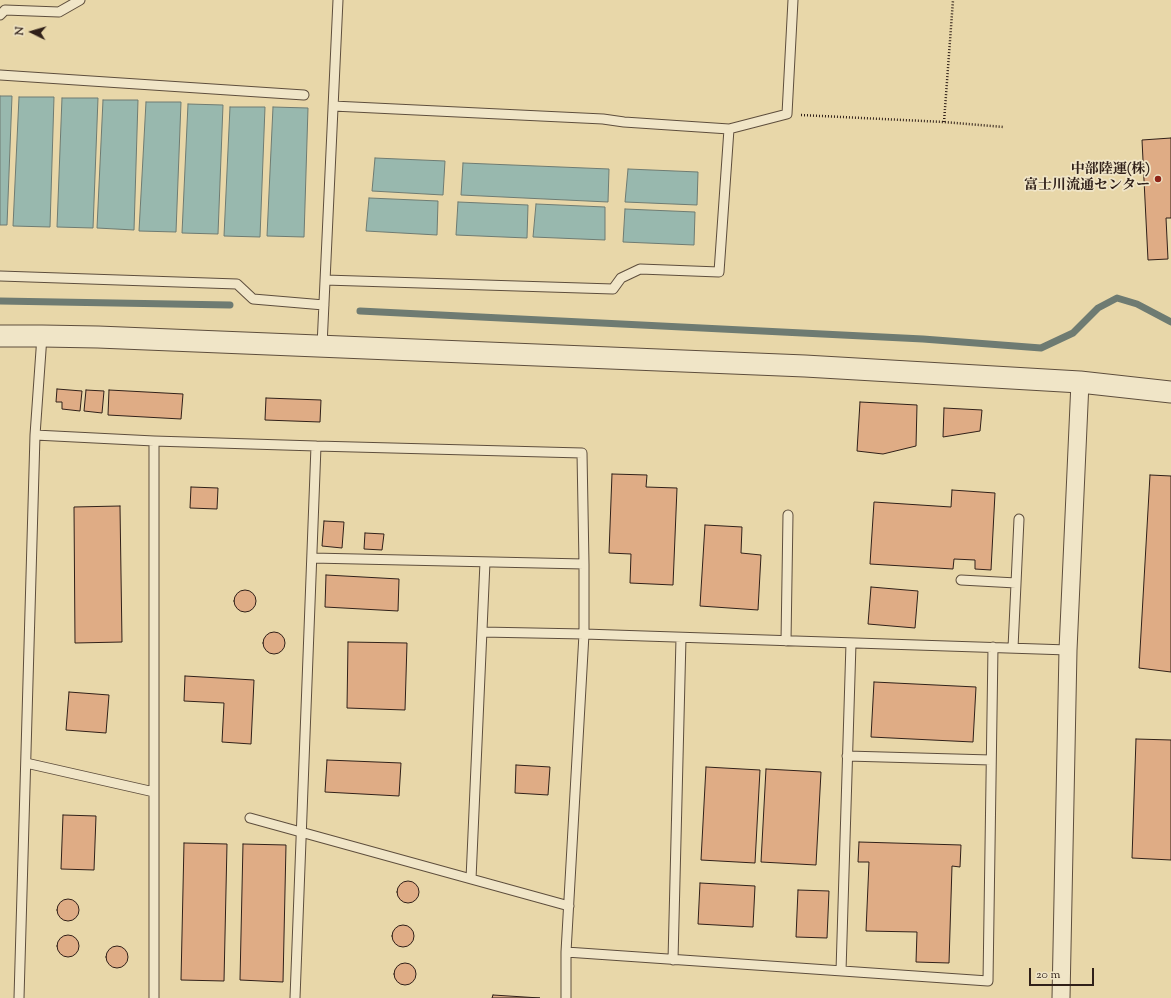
<!DOCTYPE html>
<meta charset="utf-8">
<style>
body{margin:0}
#map{position:relative;width:1171px;height:998px;overflow:hidden;background:#e8d7a9;font-family:"Sorts Mill Goudy",serif}
canvas{display:block}
.north{position:absolute;left:12px;top:12px;width:40px;height:40px;-webkit-text-stroke:3px #f0e5c7;paint-order:stroke;rotate:275deg;font-size:11px;font-weight:700;line-height:16px;text-align:center;color:#302019}
.north::after{content:'';display:block;margin:auto;width:14px;height:18px;background:#302019;clip-path:polygon(50% 0,100% 100%,50% 72%,0 100%)}
.scale{position:absolute;left:1029px;top:968px;width:65px;height:18px;box-sizing:border-box;border:2px solid #302019;border-top:0;padding-left:5px;font-size:12px;line-height:14px;white-space:nowrap;color:#302019;-webkit-text-stroke:3px #f0e5c7;paint-order:stroke}
</style>
<div id="map">
<canvas width="1171" height="998"></canvas>
<div class="north">N</div>
<div class="scale">20 m</div>
</div>
<script>
const context = document.querySelector('canvas').getContext('2d');
context.lineJoin = 'round';
function fillPath(path, color) { context.fillStyle = color; context.fill(path, 'evenodd'); }
const toPath = rows => new Path2D(rows.map(r => 'M' + r).join(''));
function stroke(path, color, width, dash) { context.strokeStyle = color; context.lineWidth = width; context.lineCap = dash ? 'butt' : 'round'; context.setLineDash(dash || []); context.stroke(path); }
function drawText(font, color, halo, rows, align = 'center') {
  context.font = font + ' "Sorts Mill Goudy","Noto Serif JP",serif'; context.lineWidth = 3.5; context.setLineDash([]); context.textBaseline = 'middle'; context.strokeStyle = halo; context.fillStyle = color; for (const [text, x, y, turn = 0] of rows) {
    context.save(); context.translate(x, y); context.rotate((+turn || 0) * Math.PI / 180); context.textAlign = isNaN(turn) ? turn : align; if (halo) context.strokeText(text, 0, 0); context.fillText(text, 0, 0); context.restore();
  }
}
const water = toPath([
 [0,96,12,96,7,225,0,225,0,96],
 [19,97,54,97,50,227,13,226,19,97],
 [62,98,98,98,93,228,57,227,62,98],
 [103,100,138,100,134,230,97,228,103,100],
 [146,102,181,102,176,232,139,231,146,102],
 [188,104,223,105,218,234,182,233,188,104],
 [230,107,265,107,260,237,224,236,230,107],
 [273,107,308,108,304,237,267,236,273,107],
 [375,158,445,161,443,195,372,191,375,158],
 [463,163,609,169,608,202,461,195,463,163],
 [628,169,698,172,697,205,625,202,628,169],
 [369,198,438,201,437,235,366,231,369,198],
 [458,202,528,205,527,238,456,235,458,202],
 [536,204,605,207,605,240,533,237,536,204],
 [625,209,695,212,694,245,623,242,625,209]
]);
fillPath(water, '#98b8ae');
stroke(water, '#6e7b72', 1);
stroke(toPath([
 [0,301,230,305],
 [360,311,923,339,1041,348,1073,333,1098,308,1117,298,1137,304,1171,322]
]), '#6e7b72', 7);
const building = toPath([
 [1171,138,1171,218,1166,218,1168,259,1148,260,1142,140,1171,138],
 [57,389,82,391,80,411,62,409,62,402,56,402,57,389],
 [86,390,104,391,102,413,84,411,86,390],
 [109,390,183,394,181,419,108,415,109,390],
 [266,398,321,400,320,422,265,420,266,398],
 [860,402,917,405,916,446,883,454,857,451,860,402],
 [944,408,982,410,980,431,943,437,944,408],
 [612,474,647,475,646,487,677,488,673,585,630,583,631,554,609,553,612,474],
 [1150,475,1171,476,1171,672,1139,668,1150,475],
 [191,487,218,488,217,509,190,508,191,487],
 [952,490,995,493,991,570,975,569,975,560,954,559,953,569,870,564,874,502,951,507,952,490],
 [120,506,122,642,75,643,74,507,120,506],
 [324,521,344,522,342,548,322,546,324,521],
 [705,525,742,527,741,553,761,555,758,610,700,606,705,525],
 [365,533,384,534,382,550,364,549,365,533],
 [326,575,399,579,398,611,325,607,326,575],
 [871,587,918,591,915,628,868,624,871,587],
 '234 601a11 11 0 1 1 22 0a11 11 0 1 1-22 0Z',
 '263 643a11 11 0 1 1 22 0a11 11 0 1 1-22 0Z',
 [348,642,407,643,405,710,347,708,348,642],
 [185,676,254,680,251,744,222,742,224,703,184,701,185,676],
 [874,682,976,687,973,742,871,737,874,682],
 [69,692,109,695,106,733,66,730,69,692],
 [1136,739,1171,740,1171,860,1132,858,1136,739],
 [327,760,401,763,399,796,325,792,327,760],
 [516,765,550,767,548,795,515,793,516,765],
 [706,767,760,770,755,863,701,860,706,767],
 [766,769,821,772,816,865,761,862,766,769],
 [63,815,96,816,94,870,61,869,63,815],
 [859,842,961,845,960,867,952,866,949,963,916,962,917,932,866,931,869,862,858,862,859,842],
 [184,843,227,844,224,981,181,980,184,843],
 [243,844,286,845,283,982,240,980,243,844],
 '397 892a11 11 0 1 1 22 0a11 11 0 1 1-22 0Z',
 [700,883,755,886,753,927,698,924,700,883],
 [798,890,829,891,827,938,796,937,798,890],
 '57 910a11 11 0 1 1 22 0a11 11 0 1 1-22 0Z',
 '392 936a11 11 0 1 1 22 0a11 11 0 1 1-22 0Z',
 '57 946a11 11 0 1 1 22 0a11 11 0 1 1-22 0Z',
 '106 957a11 11 0 1 1 22 0a11 11 0 1 1-22 0Z',
 '394 974a11 11 0 1 1 22 0a11 11 0 1 1-22 0Z',
 [493,995,540,998,492,998,493,995]
]);
fillPath(building, '#dfac85');
stroke(building, '#302019', 1);
const service = toPath([
 [0,15,5,10,59,12,80,0],
 [0,75,304,95],
 [729,129,787,114,793,0],
 [0,276,237,284,253,299,324,305],
 [325,280,613,289,621,278,640,269,719,272,729,129,624,122,603,119,333,106],
 [322,346,338,0],
 [35,435,154,441,316,446,295,998],
 [154,441,154,998],
 [312,558,584,564,582,453,316,446],
 [961,580,1016,583],
 [482,632,584,634,584,564],
 [786,641,788,515],
 [1013,648,1019,519],
 [847,756,991,760],
 [26,763,154,792],
 [250,818,569,906],
 [471,879,485,562],
 [566,952,988,981,993,647],
 [673,960,681,638],
 [841,971,851,643],
 [19,998,35,435,42,336],
 [566,998,566,952,584,634,1068,650]
]);
const minor = toPath([
 [1061,998,1068,650,1080,382]
]);
const tertiary = toPath([
 [0,336,42,336,98,337,805,366,1080,382,1171,392]
]);
stroke(service, '#5e4e3d', 11);
stroke(minor, '#5e4e3d', 19);
stroke(tertiary, '#5e4e3d', 23);
stroke(toPath([
 [801,115,944,122,1004,127],
 [944,122,953,0]
]), '#302019', 2.5, [1, 2]);
stroke(service, '#f0e5c7', 9);
stroke(minor, '#f0e5c7', 17);
stroke(tertiary, '#f0e5c7', 21);
for (const [x, y, r, color] of [
 [1158,179,4,"#8f2418"]
]) { const dot = new Path2D(); dot.arc(x, y, r, 0, 2 * Math.PI); context.fillStyle = color; context.fill(dot); stroke(dot, '#f0e5c7', 1.5); }
drawText('bold 14px', '#302019', '#f0e5c7', [
 ["中部陸運(株)",1150,171],
 ["富士川流通センター",1150,187]
], 'right');
</script>
